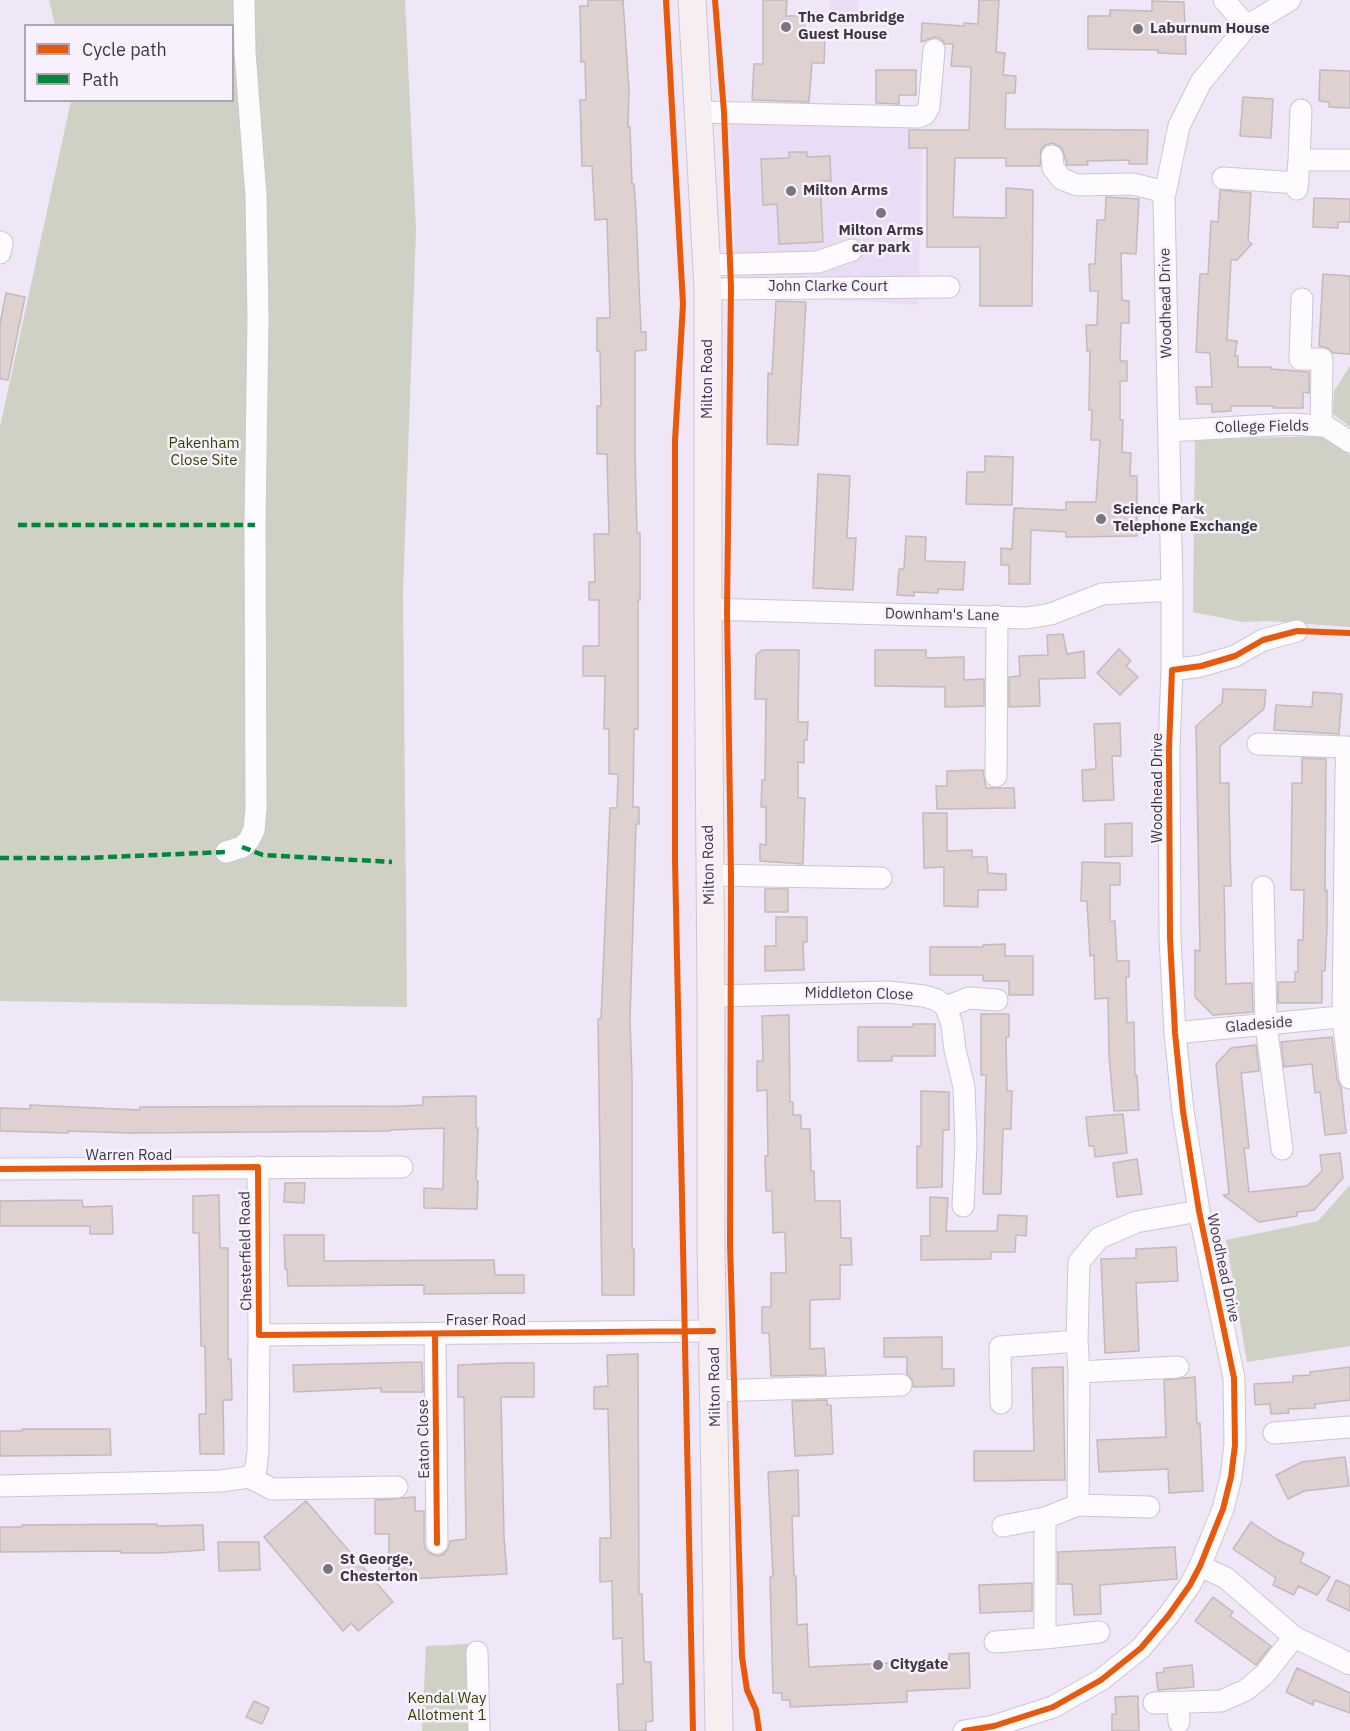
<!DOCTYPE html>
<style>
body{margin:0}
#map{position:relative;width:1350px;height:1731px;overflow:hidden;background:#efe6f7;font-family:"IBM Plex Sans",sans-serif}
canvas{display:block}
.legend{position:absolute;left:24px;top:24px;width:210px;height:78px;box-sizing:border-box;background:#f8f1fd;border:2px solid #ada7b2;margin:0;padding:8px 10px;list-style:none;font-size:18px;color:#3d3742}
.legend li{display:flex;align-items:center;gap:12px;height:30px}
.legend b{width:30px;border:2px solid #ada7b2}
</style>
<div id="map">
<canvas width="1350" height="1731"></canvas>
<ul class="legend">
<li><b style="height:8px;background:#e8590c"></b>Cycle path</li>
<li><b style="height:8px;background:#00873e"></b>Path</li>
</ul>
</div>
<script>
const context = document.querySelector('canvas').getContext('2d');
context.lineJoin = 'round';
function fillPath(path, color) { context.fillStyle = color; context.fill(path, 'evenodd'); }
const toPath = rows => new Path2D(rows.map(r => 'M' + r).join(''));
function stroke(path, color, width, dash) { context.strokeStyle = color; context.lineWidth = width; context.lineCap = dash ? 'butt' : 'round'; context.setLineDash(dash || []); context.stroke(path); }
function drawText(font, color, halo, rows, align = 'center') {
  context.font = font + ' "IBM Plex Sans",sans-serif'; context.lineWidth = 5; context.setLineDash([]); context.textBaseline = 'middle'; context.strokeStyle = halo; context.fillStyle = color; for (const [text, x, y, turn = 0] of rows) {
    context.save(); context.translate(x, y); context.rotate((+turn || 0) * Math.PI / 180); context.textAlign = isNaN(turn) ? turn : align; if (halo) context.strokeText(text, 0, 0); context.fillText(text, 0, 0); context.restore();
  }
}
fillPath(toPath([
 [830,0,858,0,857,19,829,16],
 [730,117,923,122,918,305,735,293,735,251]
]), '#ebdcf6');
fillPath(toPath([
 [49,0,405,0,416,230,403,592,407,1007,0,1001,0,427,71,101,232,100,232,26,55,25],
 [1350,366,1350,427,1333,414,1334,391],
 [1323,436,1346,451,1350,456,1350,627,1267,621,1243,622,1193,612,1195,440],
 [1350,1185,1350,1346,1247,1362,1226,1240,1318,1221],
 [468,1644,470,1731,422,1731,426,1646]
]), '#ced1c4');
const building = toPath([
 [588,0,623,0,629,90,628,127,630,127,632,184,634,184,636,212,641,332,646,332,646,350,635,351,635,453,637,533,640,533,640,600,638,600,638,729,634,729,633,807,639,807,639,824,636,824,630,1019,632,1077,632,1249,634,1249,634,1295,602,1295,598,1019,601,1019,610,808,617,808,618,774,609,774,609,729,604,729,605,676,583,676,583,646,599,646,599,600,589,600,589,582,595,582,594,534,609,534,607,454,597,454,597,406,601,406,600,351,597,351,597,318,610,318,607,219,595,220,592,166,582,166,580,100,586,100,585,62,581,62,580,6,588,6,588,0],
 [763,0,787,0,786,16,805,16,804,37,825,38,824,63,812,63,809,102,752,100,754,64,763,64,763,0],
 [979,0,999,0,996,52,1005,53,1003,75,1016,76,1015,93,1006,93,1005,129,1148,130,1147,164,1129,164,1129,160,1087,161,1088,165,1067,165,1062,148,1052,143,1045,145,1041,150,1040,166,1006,166,1006,158,955,158,953,217,1006,218,1006,188,1033,190,1032,306,980,306,980,247,927,247,927,148,909,148,909,130,969,130,971,67,951,66,953,44,945,44,941,39,935,37,921,42,922,23,964,26,964,23,978,24,979,0],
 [1152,1,1184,2,1186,54,1158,53,1158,50,1088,49,1088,16,1110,16,1110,10,1152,11,1152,1],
 [876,70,916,70,916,95,899,95,899,104,876,103,876,70],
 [1320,70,1350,71,1350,108,1329,107,1329,102,1319,101,1320,70],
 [1243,97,1273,99,1271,138,1240,136,1243,97],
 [789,152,807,152,807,157,830,156,831,181,820,181,823,242,779,244,777,204,763,205,761,159,789,158,789,152],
 [1220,190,1251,193,1248,241,1252,244,1237,260,1231,260,1227,340,1237,341,1235,356,1238,356,1238,367,1271,367,1271,369,1309,372,1309,393,1303,392,1303,408,1273,408,1274,406,1231,406,1231,411,1212,412,1212,404,1197,404,1196,387,1212,387,1210,353,1196,352,1200,274,1208,274,1211,221,1218,222,1220,190],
 [1106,197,1139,199,1136,254,1121,253,1122,300,1129,301,1129,323,1121,323,1120,361,1127,361,1127,381,1120,381,1120,420,1123,420,1122,452,1131,453,1130,476,1137,476,1137,536,1066,537,1066,532,1031,530,1030,584,1009,584,1009,565,1001,565,1001,548,1012,549,1014,508,1066,510,1066,502,1096,502,1100,440,1091,440,1092,410,1089,410,1090,350,1087,351,1086,325,1097,325,1098,291,1090,291,1089,264,1095,264,1097,220,1105,220,1106,197],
 [1314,198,1350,199,1350,222,1338,222,1338,228,1313,227,1314,198],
 [1323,274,1350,276,1350,354,1333,353,1328,348,1319,346,1323,274],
 [6,293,25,297,8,380,0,379,0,324,6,293],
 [776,301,806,302,798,445,767,444,768,373,772,374,776,301],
 [985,456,1013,457,1012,505,966,504,967,472,985,472,985,456],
 [818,474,850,476,847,538,856,538,853,590,813,588,818,474],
 [906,536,926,537,925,561,965,562,963,590,938,589,938,593,914,592,914,596,897,595,899,569,904,569,906,536],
 [1063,634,1067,654,1084,651,1085,678,1039,679,1040,706,1009,707,1009,677,1020,676,1019,656,1048,655,1047,635,1063,634],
 [1119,649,1131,661,1126,666,1138,677,1120,695,1097,673,1119,649],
 [762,650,799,650,798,722,808,722,807,740,804,740,804,763,798,762,798,798,805,798,803,864,760,861,760,844,766,845,766,807,761,807,762,780,765,780,766,699,755,699,756,655,762,650],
 [875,650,926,650,926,658,964,657,964,680,984,679,984,706,945,707,945,687,875,686,875,650],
 [1223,689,1266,690,1264,709,1220,746,1220,783,1229,783,1229,804,1231,886,1224,886,1226,984,1252,983,1253,1012,1213,1015,1195,997,1195,950,1200,951,1196,726,1222,703,1223,689],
 [1313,692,1342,694,1339,734,1274,730,1276,705,1312,707,1313,692],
 [1120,723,1121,756,1112,756,1114,800,1083,801,1082,770,1096,769,1094,724,1120,723],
 [1302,758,1326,759,1325,891,1327,890,1327,927,1325,971,1322,971,1322,1003,1278,1003,1278,982,1295,982,1295,972,1298,972,1298,940,1303,940,1304,890,1291,890,1292,783,1302,783,1302,758],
 [983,770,986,788,1014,788,1015,808,937,809,936,786,947,786,947,771,983,770],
 [923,813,947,813,947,851,972,850,972,857,987,857,988,873,1006,874,1006,890,978,890,978,907,944,906,944,867,924,868,923,813],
 [1132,823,1132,856,1105,857,1105,824,1132,823],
 [1082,862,1120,863,1120,885,1110,885,1110,922,1115,921,1117,961,1129,961,1129,977,1126,977,1127,1023,1134,1022,1135,1076,1137,1075,1139,1110,1114,1111,1109,1056,1108,998,1095,999,1094,955,1090,956,1087,901,1081,901,1082,862],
 [765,889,788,889,788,912,765,912,765,889],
 [776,917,807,917,807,942,803,942,804,970,765,971,765,946,776,946,776,917],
 [1005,944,1005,956,1033,956,1033,995,1009,995,1009,981,983,981,983,975,930,975,930,947,983,947,983,945,1005,944],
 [981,1014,1009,1014,1009,1037,1006,1037,1007,1091,1012,1091,1011,1129,1003,1129,1001,1194,983,1194,986,1075,981,1075,981,1014],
 [789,1015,790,1102,793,1102,793,1115,801,1115,801,1129,810,1129,811,1171,814,1171,815,1201,840,1201,841,1238,851,1238,852,1265,840,1265,840,1299,810,1300,810,1349,824,1348,826,1375,771,1376,769,1333,762,1333,762,1307,771,1307,771,1273,786,1273,785,1232,773,1233,772,1191,766,1191,765,1156,768,1156,767,1090,757,1091,757,1061,763,1061,762,1016,789,1015],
 [913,1024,935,1024,935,1056,892,1056,892,1061,858,1061,858,1027,913,1027,913,1024],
 [1332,1037,1337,1079,1341,1087,1346,1133,1325,1135,1320,1092,1315,1093,1312,1064,1284,1067,1281,1042,1332,1037],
 [1256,1045,1259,1071,1241,1073,1249,1148,1244,1148,1249,1192,1307,1186,1322,1171,1320,1155,1340,1153,1343,1178,1314,1210,1297,1212,1297,1216,1259,1222,1223,1195,1229,1194,1216,1064,1231,1048,1256,1045],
 [921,1091,949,1092,949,1130,943,1130,942,1187,917,1188,917,1146,921,1146,921,1091],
 [476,1096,476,1128,478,1128,476,1180,478,1181,477,1209,424,1208,424,1188,443,1189,444,1128,390,1130,390,1131,130,1133,68,1131,68,1133,0,1131,0,1108,30,1109,30,1105,140,1110,140,1107,403,1106,423,1105,423,1097,476,1096],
 [1123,1114,1127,1153,1095,1157,1094,1146,1089,1146,1086,1117,1123,1114],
 [1137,1159,1142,1194,1117,1197,1113,1163,1137,1159],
 [285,1183,305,1183,304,1203,284,1202,285,1183],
 [219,1195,220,1248,228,1248,228,1359,231,1359,232,1400,223,1400,224,1454,200,1454,199,1414,206,1414,205,1346,201,1346,199,1233,193,1233,193,1196,219,1195],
 [930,1197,948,1198,946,1231,997,1231,998,1215,1027,1216,1026,1236,1016,1235,1015,1252,991,1252,991,1259,921,1260,921,1236,930,1236,930,1197],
 [82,1200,83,1207,112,1206,113,1234,90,1234,90,1226,0,1226,0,1201,82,1200],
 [284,1235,324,1235,324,1261,494,1260,495,1275,524,1275,524,1293,424,1294,424,1285,288,1286,287,1269,285,1269,284,1235],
 [1176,1247,1178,1281,1136,1283,1139,1351,1105,1353,1101,1259,1136,1258,1136,1249,1176,1247],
 [942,1337,942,1369,954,1369,954,1386,913,1387,912,1379,907,1374,907,1357,884,1357,884,1338,942,1337],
 [638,1354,639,1594,642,1594,644,1662,651,1662,653,1721,646,1722,646,1731,619,1731,617,1684,623,1684,622,1638,613,1639,612,1581,600,1582,600,1538,611,1538,608,1409,594,1409,594,1387,608,1386,607,1355,638,1354],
 [422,1362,423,1392,381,1392,381,1388,294,1392,293,1365,422,1362],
 [502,1363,534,1363,534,1397,501,1397,504,1537,507,1574,389,1580,389,1534,375,1534,375,1500,415,1497,415,1511,424,1511,424,1544,426,1550,431,1554,438,1556,444,1554,448,1549,450,1541,466,1539,464,1397,458,1397,458,1365,502,1363],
 [1063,1367,1065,1480,974,1481,974,1451,1034,1451,1032,1368,1063,1367],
 [1350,1367,1350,1400,1315,1404,1315,1408,1288,1409,1289,1413,1271,1414,1270,1404,1255,1405,1254,1384,1293,1382,1293,1376,1310,1375,1310,1372,1350,1367],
 [1195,1377,1197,1424,1200,1423,1203,1491,1169,1493,1168,1469,1099,1472,1097,1440,1166,1437,1164,1380,1195,1377],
 [827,1400,827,1405,831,1405,833,1454,795,1456,792,1401,827,1400],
 [22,1429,110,1429,111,1455,0,1456,0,1431,22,1431,22,1429],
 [1345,1457,1349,1486,1304,1491,1288,1499,1276,1475,1302,1462,1345,1457],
 [798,1470,799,1516,792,1516,794,1576,796,1576,797,1625,807,1624,809,1667,949,1660,949,1654,969,1653,970,1688,907,1691,907,1702,790,1707,790,1700,782,1700,782,1693,773,1693,770,1577,773,1577,768,1472,798,1470],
 [306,1501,393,1602,358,1631,351,1623,343,1631,264,1537,306,1501],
 [1251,1522,1278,1540,1304,1553,1300,1562,1330,1577,1317,1595,1298,1586,1294,1595,1273,1585,1276,1578,1233,1549,1251,1522],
 [157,1524,157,1526,203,1525,204,1550,158,1553,121,1553,121,1551,0,1552,0,1527,22,1527,22,1525,157,1524],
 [218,1542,259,1542,260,1570,219,1571,218,1542],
 [1175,1547,1177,1579,1100,1585,1101,1614,1074,1615,1072,1584,1058,1584,1058,1552,1175,1547],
 [1336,1580,1350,1586,1350,1611,1327,1600,1336,1580],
 [1032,1583,1032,1611,980,1613,979,1585,1032,1583],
 [1213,1597,1233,1612,1230,1616,1271,1646,1256,1665,1195,1621,1213,1597],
 [1192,1665,1194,1687,1158,1690,1156,1673,1164,1672,1164,1668,1192,1665],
 [1297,1668,1350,1693,1350,1713,1314,1700,1313,1705,1286,1692,1297,1668],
 [1138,1696,1139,1731,1112,1731,1112,1714,1116,1714,1115,1697,1138,1696],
 [254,1701,269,1708,262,1724,246,1717,254,1701]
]);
fillPath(building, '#ded1cf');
stroke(building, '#c2babd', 1.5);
const minor = toPath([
 [1224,0,1247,26],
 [698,112,918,117,925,114,929,107,934,50],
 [1052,156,1053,168,1062,179,1077,185,1133,184,1165,192],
 [1299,160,1301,110],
 [1223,178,1298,183],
 [1297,189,1299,160,1350,160],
 [0,242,2,243,0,253],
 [707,265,818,262,852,250],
 [708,289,949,287],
 [1302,299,1300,359,1322,359,1321,426],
 [1169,431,1291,424,1321,426,1327,427,1350,442],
 [708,609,1027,618,1051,614,1102,594,1172,590],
 [1172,670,1201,666,1235,656,1263,640,1297,631],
 [1258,744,1347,747,1346,772],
 [1350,772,1346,772,1343,1017,1350,1078],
 [996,776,997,616],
 [226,852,242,847,249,840,254,830,256,809,255,525,258,318,256,196,245,52,244,0],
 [709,875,881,878],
 [1263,887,1266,1024,1282,1149],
 [711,996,888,992,924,996,937,1000,946,1007,952,1025,955,1050,964,1087,966,1144,963,1206],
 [946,1007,969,998,997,1000],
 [1175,1033,1350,1016],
 [0,1169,402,1167],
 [435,1334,437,1543],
 [259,1335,713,1331],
 [1079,1372,1178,1367],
 [715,1391,901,1385],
 [1001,1403,1000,1347,1077,1341],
 [1274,1433,1350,1427],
 [249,1477,272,1489,397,1487],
 [0,1486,221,1481,249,1477,256,1469,258,1451,259,1335,258,1167],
 [1078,1505,1149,1507],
 [1003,1526,1045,1518],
 [1200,1566,1226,1578,1294,1637,1350,1664],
 [1099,1632,1045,1638,1045,1518,1078,1505,1079,1372,1077,1341,1079,1262,1099,1238,1136,1222,1199,1211],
 [995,1642,1045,1638],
 [477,1652,479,1731],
 [1154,1703,1221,1701,1246,1690,1265,1674,1294,1637],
 [1178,1703,1179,1722],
 [964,1731,994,1726,1053,1707,1101,1680,1141,1648,1168,1616,1190,1585,1200,1566,1223,1509,1231,1477,1235,1445,1234,1378,1199,1211,1183,1111,1175,1033,1170,938,1169,749,1172,670,1172,590,1164,198,1179,126,1201,82,1247,26,1290,0]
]);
const major = toPath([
 [692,0,708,289,708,609,711,996,711,1244,719,1731]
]);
stroke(minor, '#ccc6d2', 23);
stroke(major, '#cbc7cf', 29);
stroke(minor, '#fdfbfe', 21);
stroke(major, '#f6eef1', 27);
stroke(toPath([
 [18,525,255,525],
 [242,847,263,855,392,862],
 [0,858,86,858,226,852]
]), '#00873e', 4.5, [9, 4.5]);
stroke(toPath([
 [666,0,683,304,675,441,675,860,693,1731],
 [715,0,724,112,731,287,727,610,731,876,730,1244,742,1657,747,1690,756,1710,759,1731],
 [0,1169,258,1167,259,1335,713,1331],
 [435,1334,437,1543],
 [964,1731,994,1726,1053,1707,1101,1680,1141,1648,1168,1616,1190,1585,1200,1566,1223,1509,1231,1477,1235,1445,1234,1378,1199,1211,1183,1111,1175,1033,1170,938,1169,749,1172,670,1201,666,1235,656,1263,640,1297,631,1350,633]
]), '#e8590c', 6);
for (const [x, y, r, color] of [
 [786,27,6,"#7b7481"],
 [1138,29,6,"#7b7481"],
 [791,191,6,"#7b7481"],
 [881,213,6,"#7b7481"],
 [1101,519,6,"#7b7481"],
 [328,1569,6,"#7b7481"],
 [878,1665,6,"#7b7481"]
]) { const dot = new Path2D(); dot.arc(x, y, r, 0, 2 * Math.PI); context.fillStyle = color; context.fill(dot); stroke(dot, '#f8f1fd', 2); }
drawText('bold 15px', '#3d3742', '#f8f1fd', [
 ["The Cambridge",798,18],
 ["Guest House",798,35],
 ["Laburnum House",1150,29],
 ["Milton Arms",803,191],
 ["Milton Arms",881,231,"center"],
 ["car park",881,248,"center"],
 ["Science Park",1113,510],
 ["Telephone Exchange",1113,527],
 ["St George,",340,1560],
 ["Chesterton",340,1577],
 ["Citygate",890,1665]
], 'left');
drawText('15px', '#3d3742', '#f8f1fd', [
 ["John Clarke Court",828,287],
 ["Woodhead Drive",1166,303,-91],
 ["Milton Road",708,379,-90],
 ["College Fields",1262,427,-1],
 ["Downham's Lane",942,615,1],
 ["Woodhead Drive",1158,788,-90],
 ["Milton Road",709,865,-91],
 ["Middleton Close",859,994,1],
 ["Gladeside",1259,1025,-5],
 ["Warren Road",129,1156],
 ["Chesterfield Road",246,1251,-91],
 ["Woodhead Drive",1223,1268,78],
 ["Fraser Road",486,1321],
 ["Milton Road",715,1387,-91],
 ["Eaton Close",424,1439,-91]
]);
drawText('15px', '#334300', '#f8f1fd', [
 ["Pakenham",204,444],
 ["Close Site",204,461],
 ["Kendal Way",447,1699],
 ["Allotment 1",447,1716]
]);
</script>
